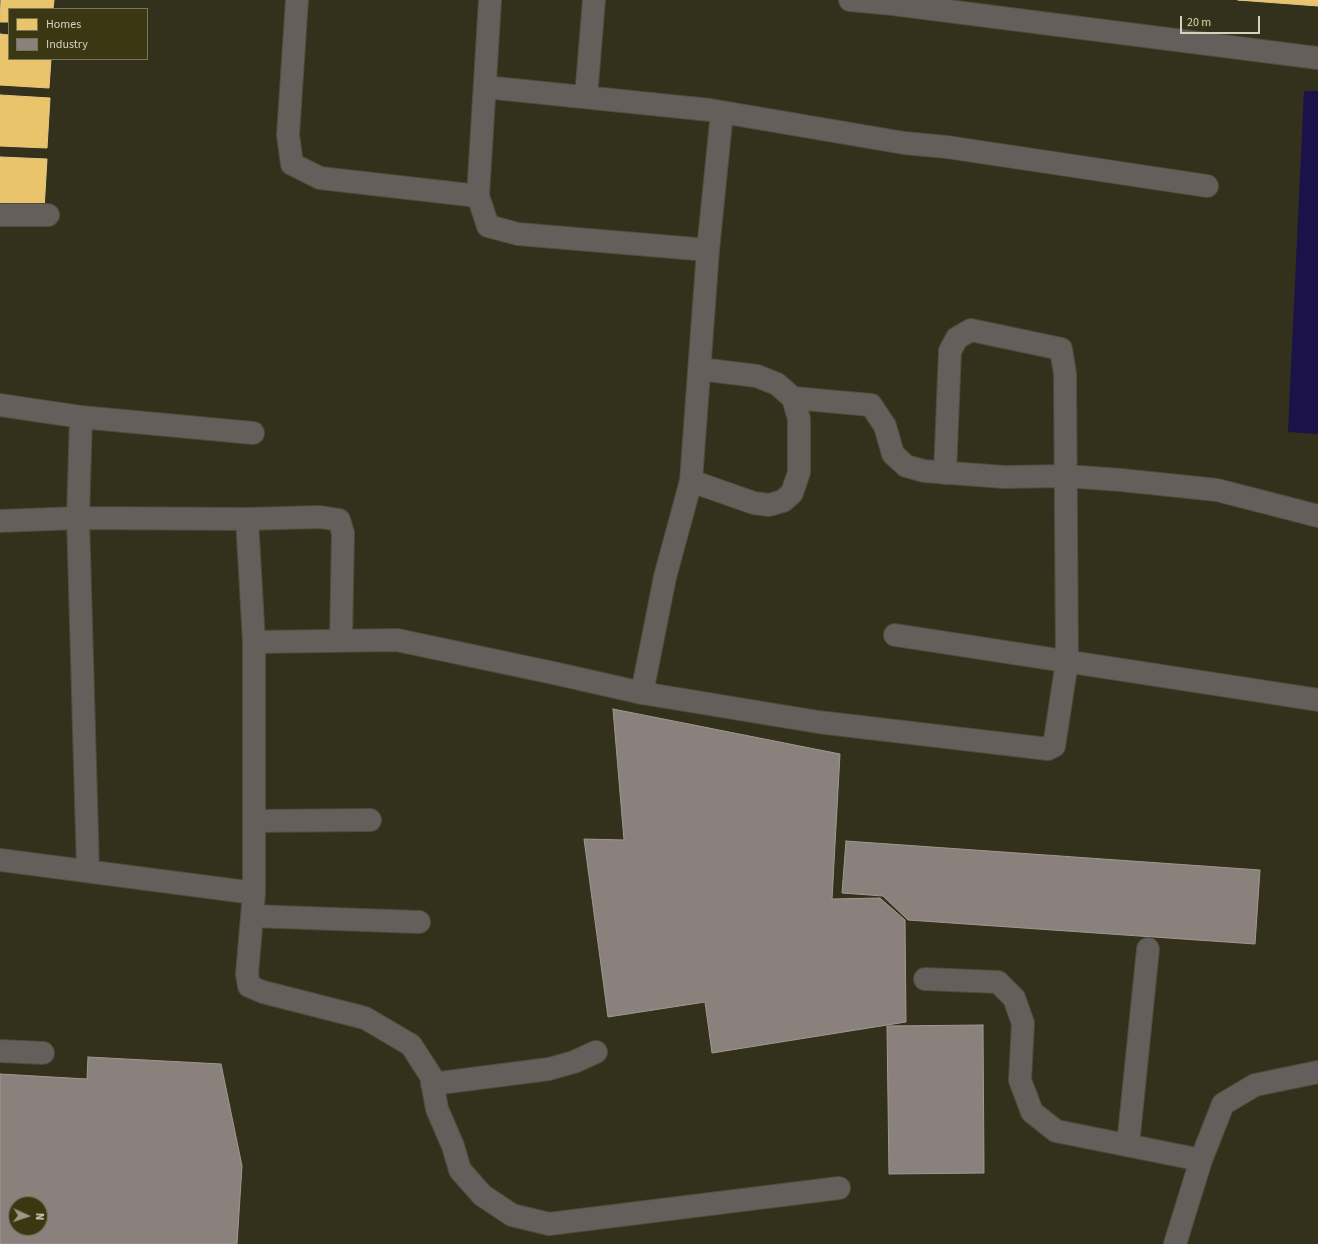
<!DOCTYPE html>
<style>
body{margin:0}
#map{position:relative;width:1318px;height:1244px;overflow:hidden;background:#33301c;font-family:"Source Sans 3",sans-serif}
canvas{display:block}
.legend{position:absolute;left:8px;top:8px;width:140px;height:52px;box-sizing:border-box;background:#3c3713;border:1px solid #797558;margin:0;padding:5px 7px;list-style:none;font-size:12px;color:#d5d2bf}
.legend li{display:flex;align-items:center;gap:8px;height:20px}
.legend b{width:20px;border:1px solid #797558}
.north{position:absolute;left:8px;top:1196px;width:40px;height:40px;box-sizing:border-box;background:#3c3713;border:1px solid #797558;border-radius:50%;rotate:93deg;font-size:11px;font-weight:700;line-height:16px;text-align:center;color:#d5d2bf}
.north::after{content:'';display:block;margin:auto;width:14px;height:18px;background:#9c9986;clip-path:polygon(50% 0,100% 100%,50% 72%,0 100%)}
.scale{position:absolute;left:1180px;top:16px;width:80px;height:18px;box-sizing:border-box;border:2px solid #d5d2bf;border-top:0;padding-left:5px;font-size:12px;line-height:14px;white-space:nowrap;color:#d5d2bf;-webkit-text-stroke:3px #3c3713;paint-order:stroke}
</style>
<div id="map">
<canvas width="1318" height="1244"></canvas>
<ul class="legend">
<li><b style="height:11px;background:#e9c46a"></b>Homes</li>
<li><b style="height:11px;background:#8a817c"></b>Industry</li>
</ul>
<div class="north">N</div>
<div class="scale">20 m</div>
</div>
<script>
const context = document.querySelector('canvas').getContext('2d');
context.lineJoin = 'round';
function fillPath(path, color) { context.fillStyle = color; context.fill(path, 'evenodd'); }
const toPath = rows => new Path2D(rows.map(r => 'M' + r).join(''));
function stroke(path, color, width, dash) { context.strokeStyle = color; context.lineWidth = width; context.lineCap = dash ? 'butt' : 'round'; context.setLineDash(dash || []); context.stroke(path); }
fillPath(toPath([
 [1304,91,1318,91,1318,434,1288,432]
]), '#1a1249');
const homes = toPath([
 [1,0,54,0,53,9,9,9,9,22,0,22,1,0],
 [1238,0,1318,0,1318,6,1238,0],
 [0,34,9,35,9,59,51,59,49,88,0,85,0,34],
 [0,95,50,98,47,148,0,146,0,95],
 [0,157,47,159,44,210,0,208,0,157]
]);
fillPath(homes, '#e9c46a');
stroke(homes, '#e3c884', 1);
const industry = toPath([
 [613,709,840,754,832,899,880,898,905,920,906,1022,712,1053,705,1002,608,1017,584,839,624,840,613,709],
 [846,841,1260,870,1255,944,908,920,883,896,842,893,846,841],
 [983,1025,984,1173,889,1174,887,1026,983,1025],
 [88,1057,221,1064,242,1166,237,1244,0,1244,0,1074,87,1079,88,1057],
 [16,1204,40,1204,40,1228,16,1228,16,1204]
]);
fillPath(industry, '#8a817c');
stroke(industry, '#a09990', 1);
const minor = toPath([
 [297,0,288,135,292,164,320,178,478,196],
 [490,0,478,196,488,226,518,234,708,250],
 [850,0,893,4,1318,58],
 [485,87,710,110,904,143,947,147,1207,186],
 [586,97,594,0],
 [0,215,48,215],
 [793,398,871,405,885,426,893,454,906,466,924,471,1004,477,1065,476,1121,480,1217,490,1318,516],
 [0,405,81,417,253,433],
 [81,417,78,518,88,870],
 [691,481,754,503,769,505,783,501,792,493,799,472,799,419,793,398,777,384,757,376,700,369],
 [247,519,254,642,254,893,247,974,249,986,263,992,365,1018,411,1045,431,1076,437,1109,453,1146,460,1170,482,1195,512,1215,549,1224,839,1188],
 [0,521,78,518,247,519,320,517,339,520,343,533,341,640],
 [895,635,1318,700],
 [254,642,397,640,558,674,642,693,818,722,1048,749,1054,746,1067,662,1065,374,1061,349,971,330,957,338,950,351,945,473],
 [642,693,665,577,691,481,708,250,722,112],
 [254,821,370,820],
 [0,860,254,893],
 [252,916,419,922],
 [925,979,998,982,1014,998,1023,1023,1020,1080,1032,1112,1056,1131,1201,1160],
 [0,1051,43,1053],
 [432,1084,549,1069,574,1062,596,1052],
 [1128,1145,1148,949],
 [1175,1244,1201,1160,1223,1104,1255,1085,1318,1072]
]);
stroke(minor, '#4f4c3b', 24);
stroke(minor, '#645f5a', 22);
</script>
